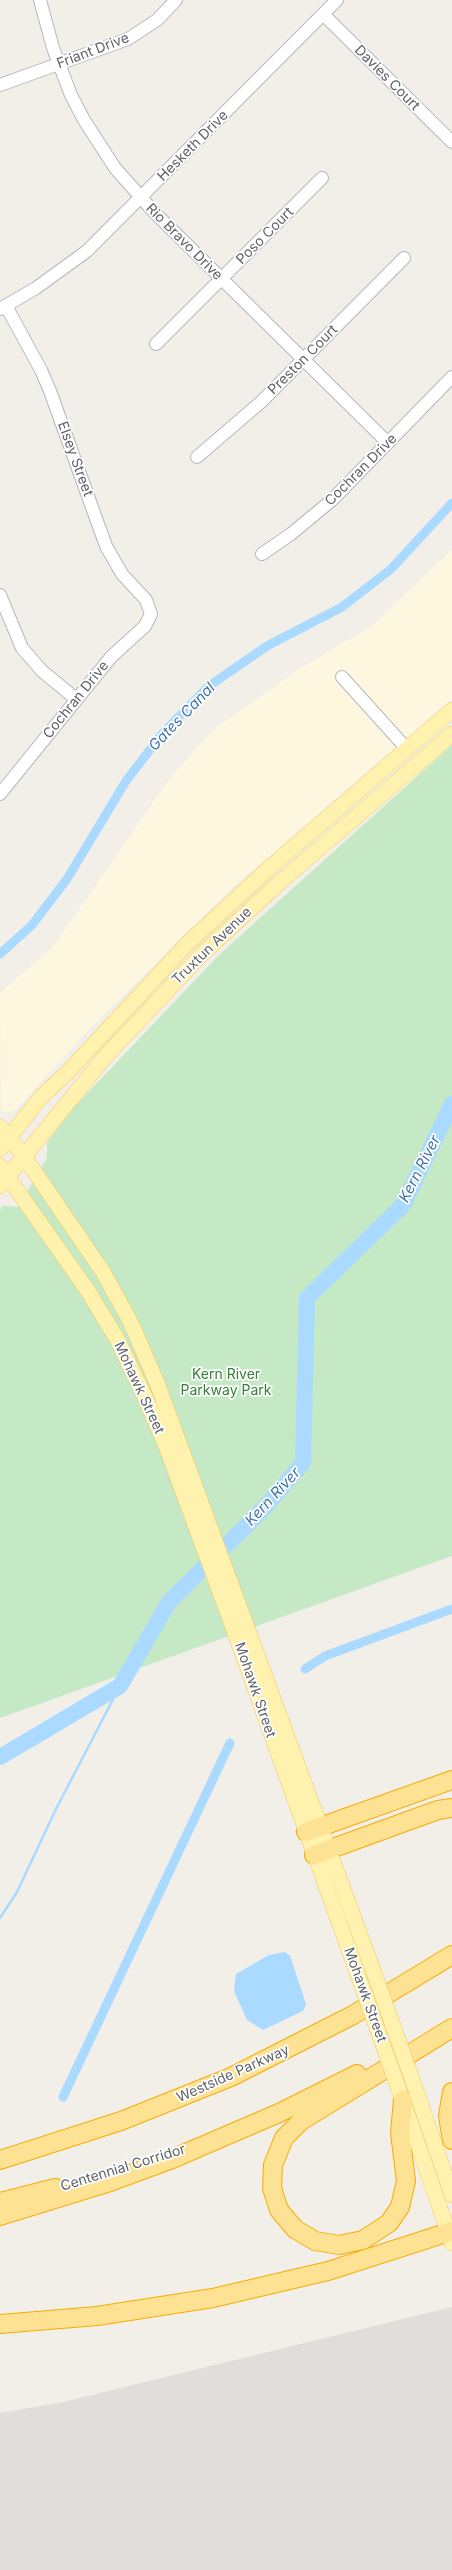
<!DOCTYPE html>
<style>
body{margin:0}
canvas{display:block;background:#f1efe8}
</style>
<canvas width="452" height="2570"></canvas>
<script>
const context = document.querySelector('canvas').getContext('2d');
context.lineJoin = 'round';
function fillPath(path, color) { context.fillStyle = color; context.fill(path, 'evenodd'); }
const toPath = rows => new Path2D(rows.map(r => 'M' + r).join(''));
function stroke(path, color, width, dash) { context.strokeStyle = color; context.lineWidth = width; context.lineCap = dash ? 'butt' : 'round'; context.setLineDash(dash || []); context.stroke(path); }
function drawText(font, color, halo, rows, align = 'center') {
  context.font = font + ' Inter,sans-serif'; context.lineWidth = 3.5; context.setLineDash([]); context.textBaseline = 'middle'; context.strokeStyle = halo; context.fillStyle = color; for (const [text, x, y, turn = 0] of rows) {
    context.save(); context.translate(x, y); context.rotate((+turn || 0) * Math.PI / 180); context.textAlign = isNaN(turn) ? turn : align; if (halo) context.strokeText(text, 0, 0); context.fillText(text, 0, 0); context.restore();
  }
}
fillPath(toPath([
 [452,550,452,699,231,889,96,1022,13,1112,1,1112,0,993,53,947,168,781,212,731,301,668,372,626]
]), '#fef7e0');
fillPath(toPath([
 [452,2307,452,2570,0,2570,0,2413,59,2403]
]), '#e0deda');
fillPath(toPath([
 [452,745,452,1556,0,1718,0,1210,2,1206,18,1207,47,1158,47,1142,75,1106,219,955]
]), '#c5e8c5');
fillPath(toPath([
 [285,1952,290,1956,306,2004,303,2011,263,2030,247,2020,234,1991,236,1974,269,1955]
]), '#aadaff');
stroke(toPath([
 [0,1918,17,1892,56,1809,120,1686]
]), '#aadaff', 2.5);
stroke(toPath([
 [0,954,32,925,67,879,126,781,162,734,209,686,267,646,342,607,391,569,452,503],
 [305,1669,325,1656,452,1609],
 [63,2097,230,1743]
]), '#aadaff', 9);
stroke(toPath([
 [0,1757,120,1686,169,1602,265,1507,303,1463,307,1298,403,1205,452,1104]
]), '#aadaff', 16);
const minor = toPath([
 [40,0,53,48,71,95,84,120,115,168,154,212,388,443],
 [323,14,452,142],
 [0,85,128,39,157,20,176,0],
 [0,309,36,288,87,251,337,0],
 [156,344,322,178],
 [197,457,261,402,404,258],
 [262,554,291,534,332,500,452,377],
 [0,595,22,648,42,671,76,699],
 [342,677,407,749],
 [0,794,111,657,145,626,151,614,146,600,122,574,106,546,50,391,41,370,6,306]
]);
const major = toPath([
 [0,1127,23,1155,103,1272,131,1323,157,1383,377,1981],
 [0,1149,41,1097,67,1073,188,943,267,870,452,710],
 [0,1166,88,1291,117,1339,145,1397,166,1446,234,1630,363,1989],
 [0,1186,104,1058,201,955,279,883,452,734],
 [411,2076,452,2195],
 [397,2084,452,2243]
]);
const highway = toPath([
 [306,1832,452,1780],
 [314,1855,438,1810,452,1808],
 [452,2092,448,2116,452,2140],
 [403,2100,400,2133,406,2181,400,2207,389,2223,363,2240,339,2245,315,2241,295,2229,279,2210,272,2188,273,2165,284,2138,301,2121,452,2028],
 [0,2160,121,2121,231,2077,353,2015,452,1955],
 [0,2202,55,2188],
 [0,2216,107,2183,172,2159,279,2113,357,2074],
 [0,2324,97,2316,213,2298,328,2271,452,2231]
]);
stroke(minor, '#b5b8bc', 14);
stroke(major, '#f2c960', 16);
stroke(highway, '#f9ab00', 20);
stroke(minor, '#fff', 12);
stroke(major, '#fff2af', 15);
stroke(highway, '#fde293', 18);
const majorBridge = toPath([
 [377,1981,411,2076],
 [363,1989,397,2084]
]);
stroke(majorBridge, '#f2c960', 16, []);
stroke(majorBridge, '#fff2af', 15);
drawText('14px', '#5f6368', '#fff', [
 ["Friant Drive",93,51,-21],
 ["Davies Court",387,78,45],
 ["Hesketh Drive",193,146,-45],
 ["Poso Court",265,236,-45],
 ["Rio Bravo Drive",184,242,45],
 ["Preston Court",303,360,-45],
 ["Elsey Street",75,459,70],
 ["Cochran Drive",361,470,-45],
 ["Cochran Drive",76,700,-51],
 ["Truxtun Avenue",212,946,-44],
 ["Mohawk Street",139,1388,65],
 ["Mohawk Street",255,1690,71],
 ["Mohawk Street",365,1995,70],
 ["Westside Parkway",233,2074,-24],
 ["Centennial Corridor",123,2168,-17]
]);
drawText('14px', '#348238', '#fff', [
 ["Kern River",226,1375],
 ["Parkway Park",226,1391]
]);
drawText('italic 15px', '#4174aa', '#fff', [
 ["Gates Canal",182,717,-46],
 ["Kern River",420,1169,-63],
 ["Kern River",273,1497,-47]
]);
</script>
